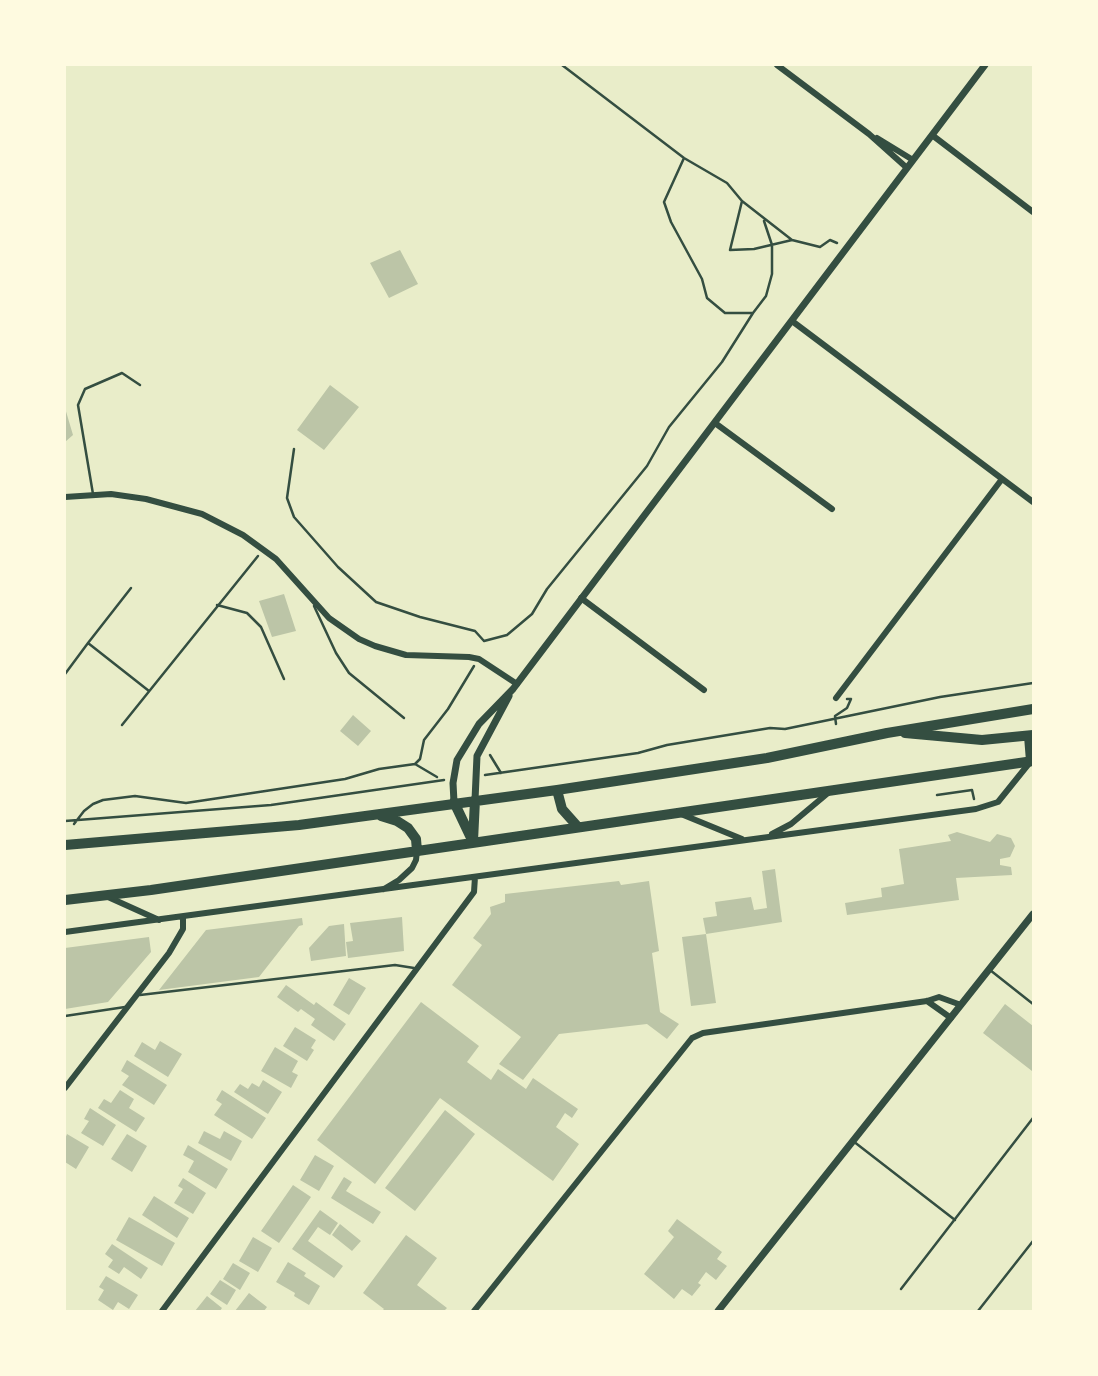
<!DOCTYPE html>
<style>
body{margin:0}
#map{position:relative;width:1098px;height:1376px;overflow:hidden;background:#e9edc9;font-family:Figtree,sans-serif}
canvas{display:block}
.frame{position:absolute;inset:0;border:66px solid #fefae0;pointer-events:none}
</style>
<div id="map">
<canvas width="1098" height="1376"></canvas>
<div class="frame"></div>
</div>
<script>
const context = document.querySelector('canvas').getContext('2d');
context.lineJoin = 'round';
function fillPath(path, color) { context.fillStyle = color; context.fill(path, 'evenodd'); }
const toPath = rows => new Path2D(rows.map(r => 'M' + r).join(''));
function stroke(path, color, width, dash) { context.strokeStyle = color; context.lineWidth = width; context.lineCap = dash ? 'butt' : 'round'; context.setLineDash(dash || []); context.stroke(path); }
fillPath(toPath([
 [400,250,418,284,389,298,370,263],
 [330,385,359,407,324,450,297,430],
 [65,408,73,435,65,442],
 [284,594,296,631,272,637,259,601],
 [353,715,371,731,358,746,340,731],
 [957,832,990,842,997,834,1011,838,1015,846,1010,857,1000,859,1000,865,1011,867,1012,875,956,878,959,900,847,915,845,903,882,897,881,888,904,884,899,849,951,841,948,835],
 [775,869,782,922,706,934,716,1003,691,1006,682,937,706,934,703,918,717,916,715,902,751,897,754,910,767,908,762,871],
 [619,881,621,885,649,881,659,951,652,953,660,1012,679,1024,667,1039,647,1024,559,1034,523,1080,499,1064,521,1037,452,985,482,945,473,938,491,914,490,907,505,902,505,894],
 [402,917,404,951,348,958,346,942,353,941,350,923],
 [302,918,303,925,299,926,259,977,159,990,206,930],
 [344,924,346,956,311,961,309,948,329,926],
 [149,937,151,952,108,1002,65,1009,65,948],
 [349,978,366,988,349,1015,333,1005],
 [286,985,314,1005,316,1002,346,1024,334,1041,311,1025,315,1019,301,1009,298,1012,277,997],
 [421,1002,479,1046,467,1062,491,1080,498,1069,526,1089,533,1078,578,1109,572,1118,565,1113,556,1127,579,1144,553,1181,440,1098,375,1184,317,1140],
 [1005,1004,1033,1026,1032,1071,983,1033],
 [295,1027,316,1040,311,1048,314,1050,307,1061,283,1046],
 [160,1041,182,1054,168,1077,134,1056,142,1042,155,1050],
 [275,1047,298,1061,292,1072,298,1075,291,1088,261,1071],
 [127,1060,167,1085,154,1105,122,1085,129,1076,121,1071],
 [263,1080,282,1092,268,1114,234,1092,240,1084,248,1089,252,1083,259,1087],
 [120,1090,134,1099,129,1108,145,1118,136,1132,98,1108,104,1099,111,1103],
 [222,1090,266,1118,252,1139,214,1115,222,1104,216,1100],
 [90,1108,116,1125,103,1146,81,1133,89,1121,84,1119],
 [445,1110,475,1134,415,1211,385,1188],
 [204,1131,220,1139,224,1131,242,1141,231,1161,198,1143],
 [67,1134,89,1147,76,1169,65,1162,65,1139],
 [127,1134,147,1146,132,1172,111,1159],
 [188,1145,228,1169,216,1189,188,1172,194,1161,183,1155],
 [315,1155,334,1166,319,1191,300,1180],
 [344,1177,352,1182,346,1191,381,1212,373,1224,331,1198],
 [183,1178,206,1193,193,1214,174,1203,183,1189,178,1186],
 [293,1185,311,1197,279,1243,261,1231],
 [154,1196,189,1218,177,1238,142,1215],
 [320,1210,338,1223,330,1235,318,1227,308,1241,343,1266,334,1278,292,1249],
 [129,1217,175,1243,162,1266,116,1240],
 [677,1219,722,1252,717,1259,727,1266,716,1280,706,1272,698,1283,701,1285,692,1296,682,1289,674,1299,644,1274,674,1237,668,1231],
 [340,1224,361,1241,352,1251,332,1235],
 [406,1235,437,1258,417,1285,447,1308,444,1311,382,1311,384,1309,363,1293],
 [253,1237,272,1248,258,1272,239,1261],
 [112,1244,148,1268,141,1279,124,1267,119,1274,108,1267,113,1260,105,1254],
 [288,1262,306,1273,304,1276,320,1286,309,1305,294,1296,295,1293,276,1282],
 [233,1263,250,1273,240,1290,223,1279],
 [106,1276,138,1295,129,1309,118,1302,113,1310,98,1300,104,1290,99,1287],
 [220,1280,236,1290,227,1305,210,1294],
 [249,1293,267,1307,264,1311,235,1311],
 [207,1296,222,1308,220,1311,195,1311]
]), '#bcc5a7');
stroke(toPath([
 [562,65,684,158,727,183,742,201,792,240,820,247,830,240,837,243],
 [742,201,730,250,754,249,792,240],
 [753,313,766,296,772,274,772,245,764,221],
 [294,449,287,498,294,517,338,567,376,602,420,617,475,631,484,641],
 [217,605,247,613,261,627,284,679],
 [484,641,507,635,532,614,547,589,647,466,669,427,722,362,753,313,725,313,707,298,702,279,671,222,664,202,684,158],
 [88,643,131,588],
 [65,674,88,643,149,691],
 [836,724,835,716,847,708,851,699,847,699],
 [122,725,258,556],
 [490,755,501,773],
 [415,764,437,777],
 [485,775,638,753,667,745,770,728,785,729,940,697,1033,683],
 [937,795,972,790,974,799],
 [65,821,271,805,444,780],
 [74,824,84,811,93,804,103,800,135,796,186,803,345,779,379,769,415,764,420,759,424,740,448,709,474,666]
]), '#344e41', 2.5);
stroke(toPath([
 [93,494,78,405,85,389,122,373,140,385],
 [314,606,336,653,349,673,404,718],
 [990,970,1033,1004],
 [140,995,395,965,414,968],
 [65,1016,125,1007],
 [853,1141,955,1220],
 [901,1289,1033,1118],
 [978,1311,1033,1241]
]), '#344e41', 2.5);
stroke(toPath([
 [777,65,869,134,907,168],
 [932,135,1033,212],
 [877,138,913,160],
 [792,321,1033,502],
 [715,423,832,509],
 [65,497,111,494,146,499,202,514,243,535,276,559,329,618,359,639,375,646,406,655,469,657,479,659,517,684],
 [581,598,704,690],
 [836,698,1002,479],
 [681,814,742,839],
 [772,834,791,824,828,793],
 [384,889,399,880,412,868,416,860,417,851],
 [108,897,159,920],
 [65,932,976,809,998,802,1031,761],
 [927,1001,951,1018],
 [65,1088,169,953,183,929,183,917],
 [162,1311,474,892,475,877],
 [474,1311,692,1038,703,1033,927,1001,939,997,961,1005]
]), '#344e41', 6);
stroke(toPath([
 [475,800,477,756,509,696],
 [454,802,453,783,457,760,479,724,513,689,985,65],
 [718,1311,1033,914]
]), '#344e41', 7);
stroke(toPath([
 [905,733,982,740,1033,735],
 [1029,736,1031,761],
 [557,790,562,809,578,827],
 [454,802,473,842],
 [381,816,397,821,408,828,416,839,417,851],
 [473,841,475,800],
 [65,845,299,825,557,790,767,758,887,733,1033,709],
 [65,900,151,890,1033,761]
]), '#344e41', 10);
</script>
